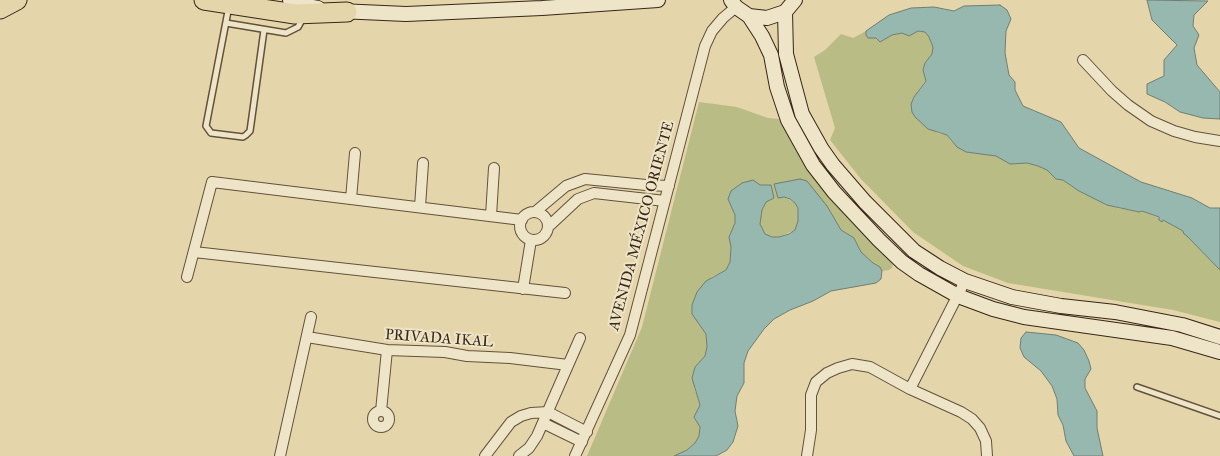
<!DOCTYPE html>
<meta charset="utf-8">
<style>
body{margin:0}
canvas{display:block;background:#e5d5aa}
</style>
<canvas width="1220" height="456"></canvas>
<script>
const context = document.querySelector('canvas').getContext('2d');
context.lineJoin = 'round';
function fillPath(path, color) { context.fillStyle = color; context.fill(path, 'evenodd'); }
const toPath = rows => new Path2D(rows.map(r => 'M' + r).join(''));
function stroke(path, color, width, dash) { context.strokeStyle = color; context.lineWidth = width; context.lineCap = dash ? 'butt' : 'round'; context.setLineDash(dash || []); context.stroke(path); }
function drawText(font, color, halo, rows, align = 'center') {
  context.font = font + ' "IM FELL Great Primer",serif'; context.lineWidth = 4; context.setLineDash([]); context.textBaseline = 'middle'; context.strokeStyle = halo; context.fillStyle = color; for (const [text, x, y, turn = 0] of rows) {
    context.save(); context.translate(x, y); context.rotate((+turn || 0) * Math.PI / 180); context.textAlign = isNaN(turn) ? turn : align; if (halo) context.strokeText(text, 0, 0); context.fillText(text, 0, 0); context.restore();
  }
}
fillPath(toPath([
 [866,31,866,35,876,38,880,42,892,35,902,33,906,35,918,31,925,32,929,37,933,47,932,54,925,63,923,69,926,80,914,97,937,133,947,135,951,141,966,152,996,156,1010,164,1027,163,1038,166,1047,170,1056,178,1063,180,1079,191,1118,208,1139,212,1142,211,1159,218,1183,231,1184,234,1187,236,1220,270,1220,322,1173,310,1008,283,963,266,913,232,861,179,830,140,835,128,814,57,825,50,841,34,853,38],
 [699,102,737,107,768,118,779,119,785,122,893,263,892,268,889,270,882,271,880,267,873,263,861,252,854,238,841,230,827,206,786,182,775,184,784,197,795,203,798,208,798,221,795,230,779,237,772,237,765,234,760,224,762,210,766,201,774,198,728,199,735,215,735,223,729,237,731,247,730,262,726,270,711,277,700,325,706,334,707,347,705,356,695,367,694,387,700,405,694,417,700,427,699,436,695,443,687,450,674,456,587,456,642,327]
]), '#b9bc85');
const water = toPath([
 [1147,0,1208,1,1194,15,1193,26,1199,35,1194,48,1197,65,1220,92,1220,119,1203,118,1180,112,1165,102,1147,94,1147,84,1164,76,1164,60,1177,45,1152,20,1147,0],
 [1000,5,1007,10,1011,19,1006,31,1005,53,1009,75,1015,82,1015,90,1023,106,1061,122,1079,148,1141,182,1192,198,1210,208,1220,208,1220,270,1187,236,1184,234,1183,231,1163,220,1162,222,1159,220,1159,217,1142,211,1139,212,1107,205,1079,191,1063,180,1056,179,1047,170,1038,166,1027,163,1010,164,996,156,966,152,957,147,947,135,928,129,915,117,912,112,911,104,914,97,926,81,923,70,925,63,932,54,933,47,929,37,925,32,918,31,909,36,902,33,892,35,880,42,876,38,868,38,866,35,866,31,889,15,911,8,934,7,954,11,964,6,1000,5],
 [800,179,807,181,827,206,841,230,854,238,861,252,873,263,880,267,882,271,881,279,876,283,831,291,813,301,790,310,774,319,764,329,748,351,744,363,744,383,737,396,735,411,738,426,733,442,727,450,716,456,674,456,687,450,695,443,699,436,700,427,694,417,700,405,692,378,695,367,705,356,707,347,706,334,692,314,692,305,697,292,706,281,726,270,730,262,731,247,729,237,735,223,735,215,728,199,731,191,742,183,753,180,760,185,771,185,774,198,766,202,762,210,760,224,765,234,772,237,779,237,789,234,795,230,798,221,798,208,795,203,790,199,784,197,778,198,774,184,800,179],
 [1026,332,1056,335,1078,343,1084,350,1089,361,1091,369,1085,379,1085,388,1097,411,1097,428,1103,456,1074,456,1066,441,1063,425,1058,415,1057,399,1052,386,1041,371,1024,357,1020,348,1021,338,1026,332]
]);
fillPath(water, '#96b8ae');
stroke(water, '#707e72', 1);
const lane = toPath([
 [229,6,206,126,211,133,243,137,246,135,250,131,264,30],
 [226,23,286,33,298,27,303,18],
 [1137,387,1220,416]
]);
const street = toPath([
 [1083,60,1112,91,1128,105,1151,121,1174,131,1195,137,1220,141],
 [351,199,355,153],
 [420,207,423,163],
 [535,212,566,186,585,179,646,185,669,186],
 '520 226a14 14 0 1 1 28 0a14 14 0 1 1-28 0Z',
 [491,216,494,168],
 [548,227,578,199,594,193,665,201],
 [194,252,565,293],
 [187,277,212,182,522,220],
 [523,289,531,240],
 [307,337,387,350,445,352,467,356,510,358,568,365],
 [910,389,965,281],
 [381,411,387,350],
 '373 419a8 8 0 1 1 16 0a8 8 0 1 1-16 0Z',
 [543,423,582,442],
 [280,456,311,317],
 [485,456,511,422,521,416,531,413,548,412,587,432],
 [519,456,529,448,537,436,580,338],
 [575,456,630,335,705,46,712,31,723,18,736,7],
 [807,456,811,430,811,395,816,382,827,373,838,368,852,364,870,367,910,389,961,412,972,419,980,428,986,441,987,456]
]);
const secondary = toPath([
 [290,0,302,5,318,8],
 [731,0,736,7,749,16,767,18,785,12,795,0],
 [339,11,406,14,542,8,658,0],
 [785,12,786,54,802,114,821,148,833,165,865,202,914,251,940,268,965,281,1012,297,1061,306,1115,312,1182,325,1220,337],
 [749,16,762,36,771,55,777,87,788,120,813,165,834,192,879,240,902,262,919,274,958,296,993,309,1024,317,1172,338,1220,352]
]);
const highway = toPath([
 [204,0,295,14,347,12],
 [0,9,17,0]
]);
stroke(lane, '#62523c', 8);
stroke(street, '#62523c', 12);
stroke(secondary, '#362718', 16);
stroke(highway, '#362718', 21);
stroke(lane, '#eee4c8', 5);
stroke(street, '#eee4c8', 10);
stroke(secondary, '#eee4c8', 14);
stroke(highway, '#e5d5aa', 19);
drawText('15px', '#362718', '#eee4c8', [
 ["AVENIDA MÉXICO ORIENTE",642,226,-75],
 ["PRIVADA IKAL",439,339,4]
]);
</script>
